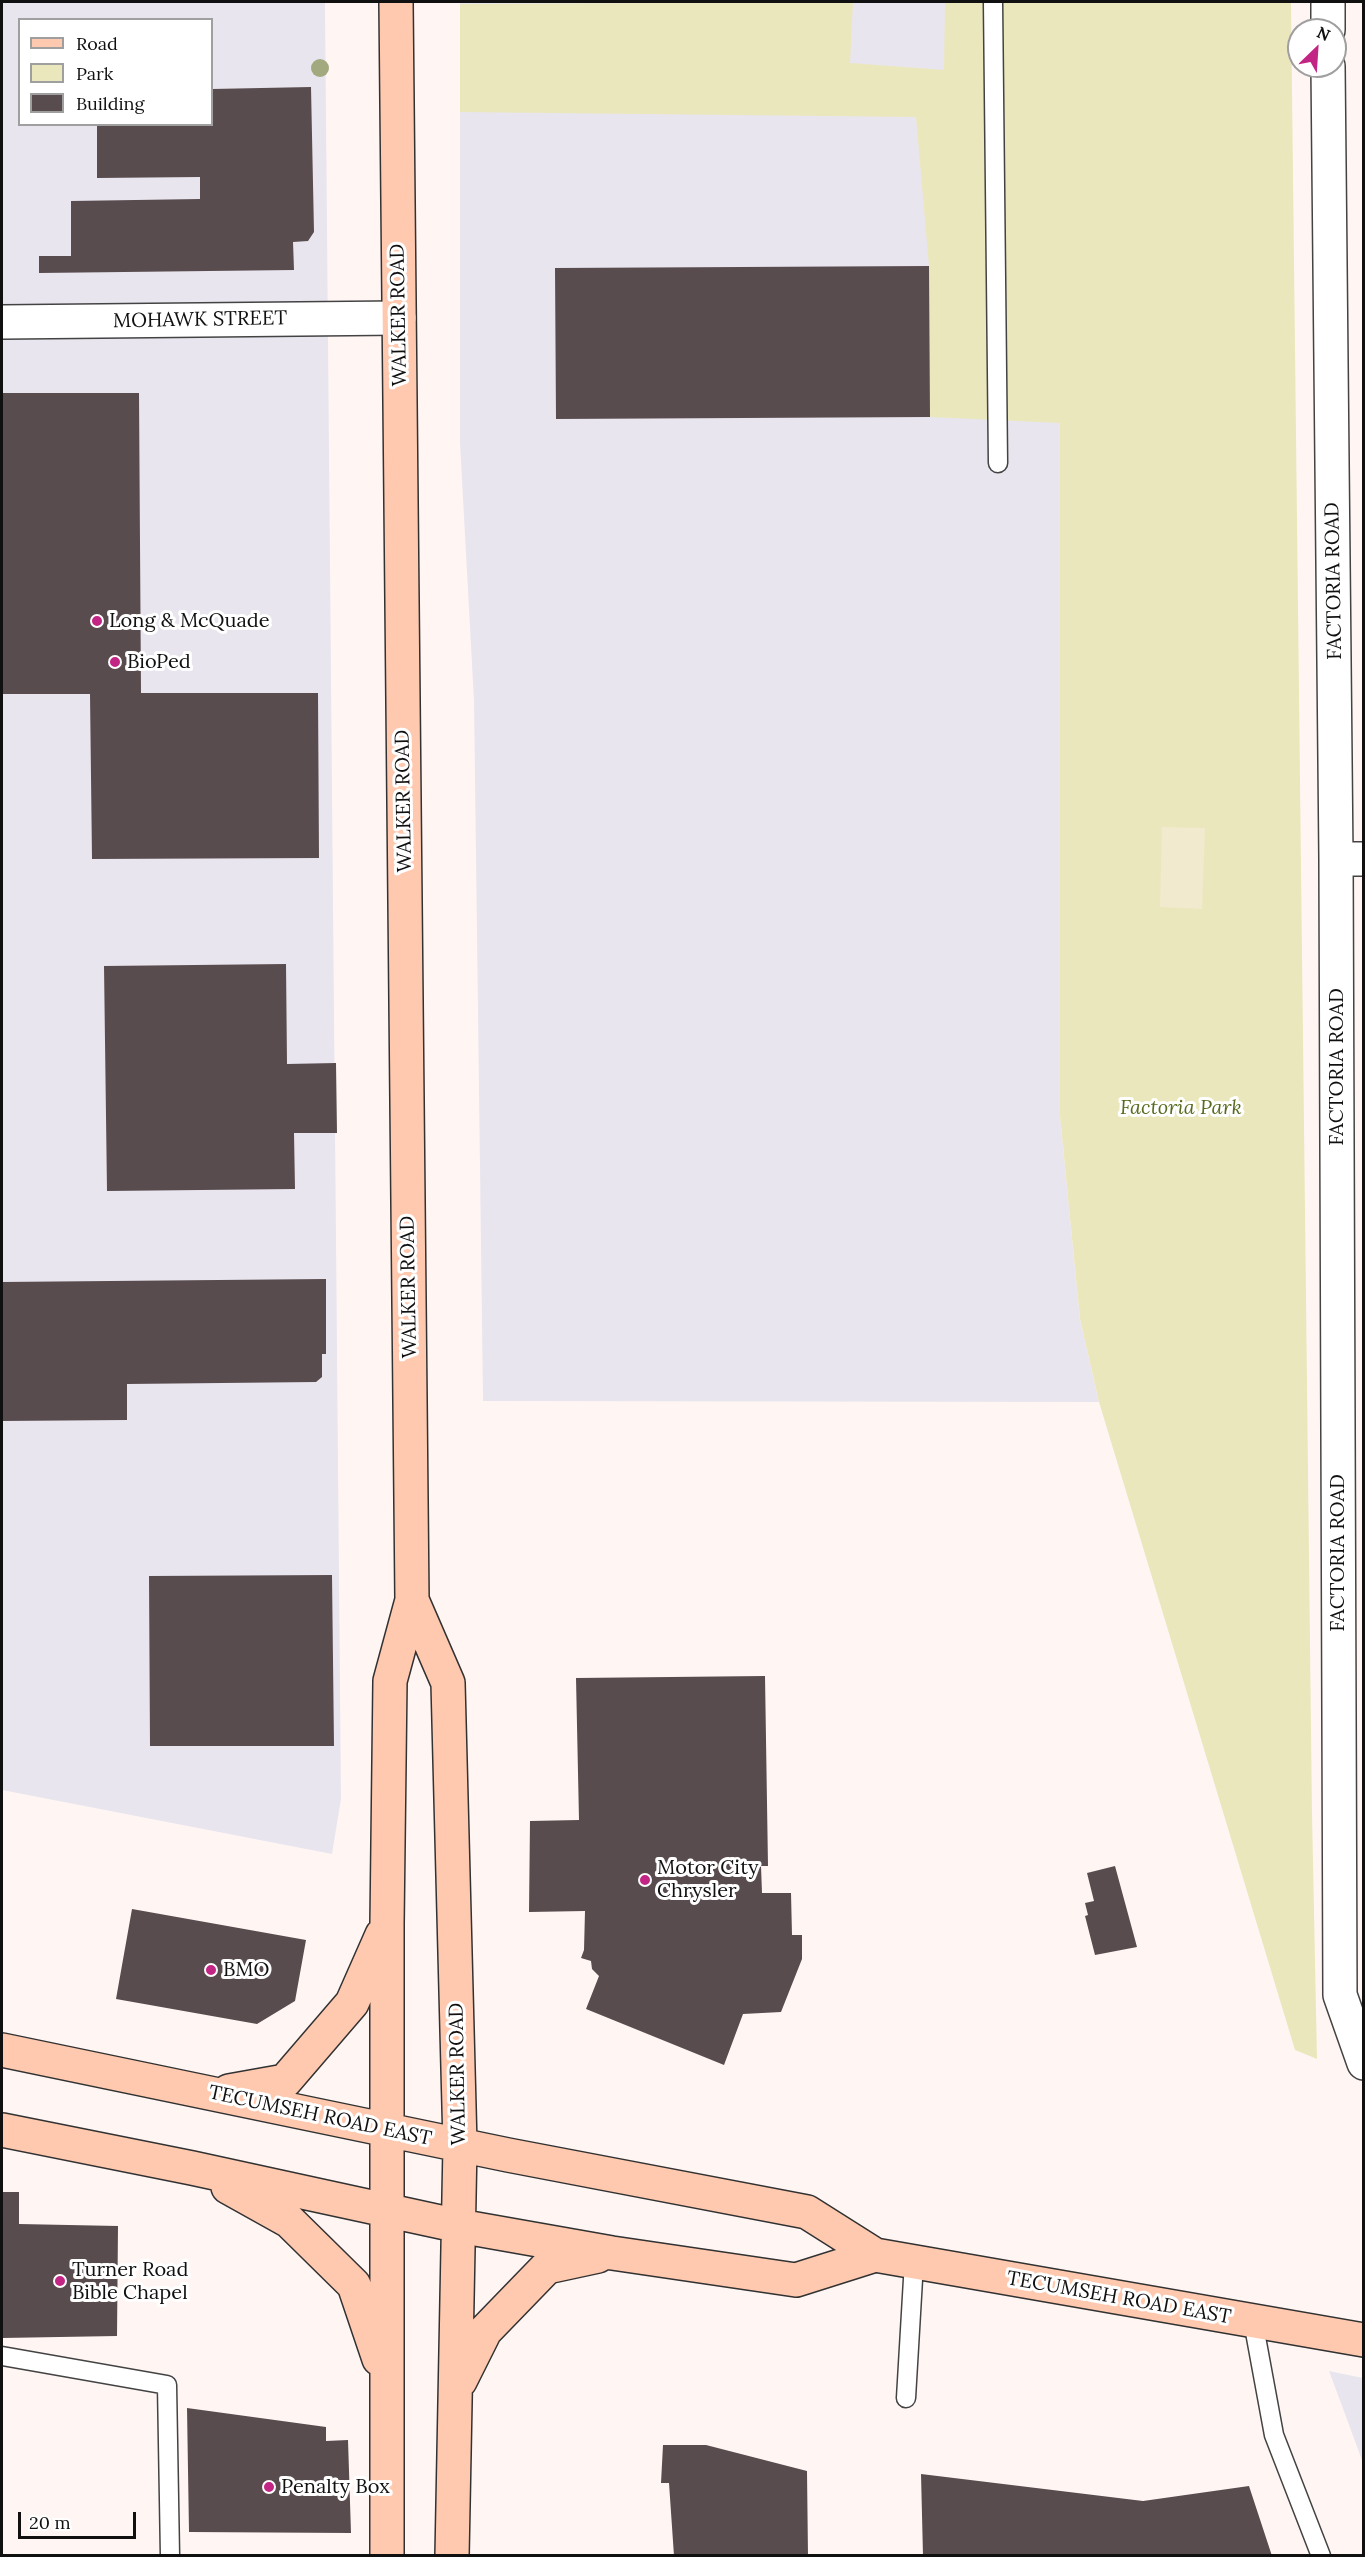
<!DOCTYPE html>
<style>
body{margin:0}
#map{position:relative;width:1365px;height:2557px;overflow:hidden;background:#fff6f4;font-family:Lora,serif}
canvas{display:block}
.frame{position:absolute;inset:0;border:3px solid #101010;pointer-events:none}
.legend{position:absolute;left:18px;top:18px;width:195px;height:108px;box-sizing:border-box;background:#fff;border:2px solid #9f9f9f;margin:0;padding:8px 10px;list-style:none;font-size:18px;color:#101010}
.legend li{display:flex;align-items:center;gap:12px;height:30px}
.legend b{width:30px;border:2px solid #9f9f9f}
.north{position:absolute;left:1287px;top:18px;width:60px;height:60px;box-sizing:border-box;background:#fff;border:2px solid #9f9f9f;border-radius:50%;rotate:25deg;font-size:16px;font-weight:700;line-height:24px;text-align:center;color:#101010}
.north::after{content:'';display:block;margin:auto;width:21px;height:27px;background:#c32584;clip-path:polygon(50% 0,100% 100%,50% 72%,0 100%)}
.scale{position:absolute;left:18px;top:2512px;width:118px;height:27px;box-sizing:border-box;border:3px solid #101010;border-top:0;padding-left:8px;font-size:18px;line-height:21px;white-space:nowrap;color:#101010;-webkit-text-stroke:4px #fff;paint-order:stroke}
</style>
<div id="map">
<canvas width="1365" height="2557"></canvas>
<div class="frame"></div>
<ul class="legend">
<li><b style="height:8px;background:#ffc9af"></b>Road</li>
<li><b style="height:16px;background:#ebe7bc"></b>Park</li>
<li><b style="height:16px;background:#594c4e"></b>Building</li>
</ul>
<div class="north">N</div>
<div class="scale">20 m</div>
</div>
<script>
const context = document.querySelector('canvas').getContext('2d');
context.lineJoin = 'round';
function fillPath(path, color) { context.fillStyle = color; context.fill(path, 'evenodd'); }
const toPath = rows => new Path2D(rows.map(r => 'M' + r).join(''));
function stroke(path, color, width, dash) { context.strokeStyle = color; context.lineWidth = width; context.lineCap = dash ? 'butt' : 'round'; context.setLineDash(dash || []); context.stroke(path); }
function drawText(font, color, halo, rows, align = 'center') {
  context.font = font + ' Lora,serif'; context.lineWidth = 6; context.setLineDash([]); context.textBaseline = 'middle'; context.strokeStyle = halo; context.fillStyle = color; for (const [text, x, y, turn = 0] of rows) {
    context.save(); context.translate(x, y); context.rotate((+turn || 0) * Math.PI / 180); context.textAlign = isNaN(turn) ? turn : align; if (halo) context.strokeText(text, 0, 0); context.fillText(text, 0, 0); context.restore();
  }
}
fillPath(toPath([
 [2,2,325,2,341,1799,332,1854,2,1790],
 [20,20,212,20,212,124,20,124],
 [460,2,1061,2,1060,1116,1080,1319,1099,1402,483,1401,474,701,460,443],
 [1329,2371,1363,2378,1363,2463,1348,2422]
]), '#e8e5ee');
fillPath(toPath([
 [853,2,850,63,944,70,945,2,1291,2,1312,1813,1317,2059,1295,2050,1099,1402,1080,1319,1060,1116,1060,423,930,417,929,266,916,117,460,112,460,4]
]), '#ebe7bc');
fillPath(toPath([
 [1162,827,1205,828,1202,909,1160,907]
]), '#f2eace');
fillPath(toPath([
 [311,87,314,232,308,241,293,242,294,270,39,273,39,256,71,256,71,201,200,199,200,177,97,178,97,124,212,124,212,89],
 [929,266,930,417,556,419,555,268],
 [2,393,139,393,141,693,318,693,319,858,92,859,90,694,2,694],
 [286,964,287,1064,336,1063,337,1133,294,1133,295,1189,107,1191,104,966],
 [326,1279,326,1354,322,1354,322,1377,316,1382,127,1384,127,1420,2,1421,2,1282],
 [332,1575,334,1746,150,1746,149,1576],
 [765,1676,768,1866,761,1866,762,1893,791,1893,792,1935,802,1935,802,1959,781,2012,743,2014,724,2065,586,2009,599,1976,592,1969,591,1961,581,1958,584,1950,585,1911,529,1912,530,1821,579,1820,576,1678],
 [1115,1866,1137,1947,1095,1955,1085,1916,1088,1915,1085,1903,1094,1901,1087,1873],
 [132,1909,306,1940,295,2001,257,2024,116,1999],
 [2,2192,19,2192,19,2224,118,2226,117,2336,2,2338],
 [187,2408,326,2427,326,2441,348,2440,351,2533,189,2532],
 [663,2445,706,2445,807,2471,808,2556,674,2556,669,2483,661,2483],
 [921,2474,1143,2501,1249,2486,1272,2556,923,2556]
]), '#594c4e');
const lane = toPath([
 [993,2,998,463],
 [1253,2321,1274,2435,1321,2556],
 [2,2356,167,2385,170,2556],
 [906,2398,914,2262]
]);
const street = toPath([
 [1328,2,1328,30],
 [1328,66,1336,859,1340,1995,1364,2063],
 [2,322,399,318],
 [1336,859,1364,859]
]);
const secondary = toPath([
 [412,1600,448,1683,460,2145,452,2556],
 [2,2050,508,2155,807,2212,875,2255,1364,2340],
 [229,2091,285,2081,352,2003,382,1935],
 [2,2130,192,2168,459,2226,612,2253,796,2280,875,2255],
 [228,2187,289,2221,354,2285,379,2359],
 [460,2381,485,2331,547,2267,598,2256],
 [387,2556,387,1924,390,1681,412,1600,396,2]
]);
stroke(lane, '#434343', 21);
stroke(street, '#434343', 36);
stroke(secondary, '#323232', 36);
stroke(lane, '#fff', 18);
stroke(street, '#fff', 33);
stroke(secondary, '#ffc9af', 33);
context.fillStyle = '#a3a97e';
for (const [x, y] of [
 [320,68]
]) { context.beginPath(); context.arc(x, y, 9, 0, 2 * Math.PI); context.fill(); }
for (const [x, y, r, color] of [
 [97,621,6,"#c32584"],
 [115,662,6,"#c32584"],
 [645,1880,6,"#c32584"],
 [211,1970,6,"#c32584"],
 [60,2281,6,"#c32584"],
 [269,2487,6,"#c32584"]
]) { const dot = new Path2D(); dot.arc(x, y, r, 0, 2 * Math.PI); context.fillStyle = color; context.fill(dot); stroke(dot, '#fff', 2); }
drawText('20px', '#101010', '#fff', [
 ["WALKER ROAD",399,315,-91],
 ["MOHAWK STREET",200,320,-1],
 ["FACTORIA ROAD",1334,581,-91],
 ["WALKER ROAD",404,801,-91],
 ["FACTORIA ROAD",1337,1067,-90],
 ["WALKER ROAD",409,1287,-91],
 ["FACTORIA ROAD",1338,1553,-90],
 ["WALKER ROAD",458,2074,-91],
 ["TECUMSEH ROAD EAST",320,2116,12],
 ["TECUMSEH ROAD EAST",1119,2298,10]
]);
drawText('20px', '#101010', '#fff', [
 ["Long & McQuade",109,621],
 ["BioPed",127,662],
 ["Motor City",657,1868],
 ["Chrysler",657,1891],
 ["BMO",223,1970],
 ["Turner Road",72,2270],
 ["Bible Chapel",72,2293],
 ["Penalty Box",281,2487]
], 'left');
drawText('italic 20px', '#586a1e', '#fff', [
 ["Factoria Park",1181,1108]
]);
</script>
